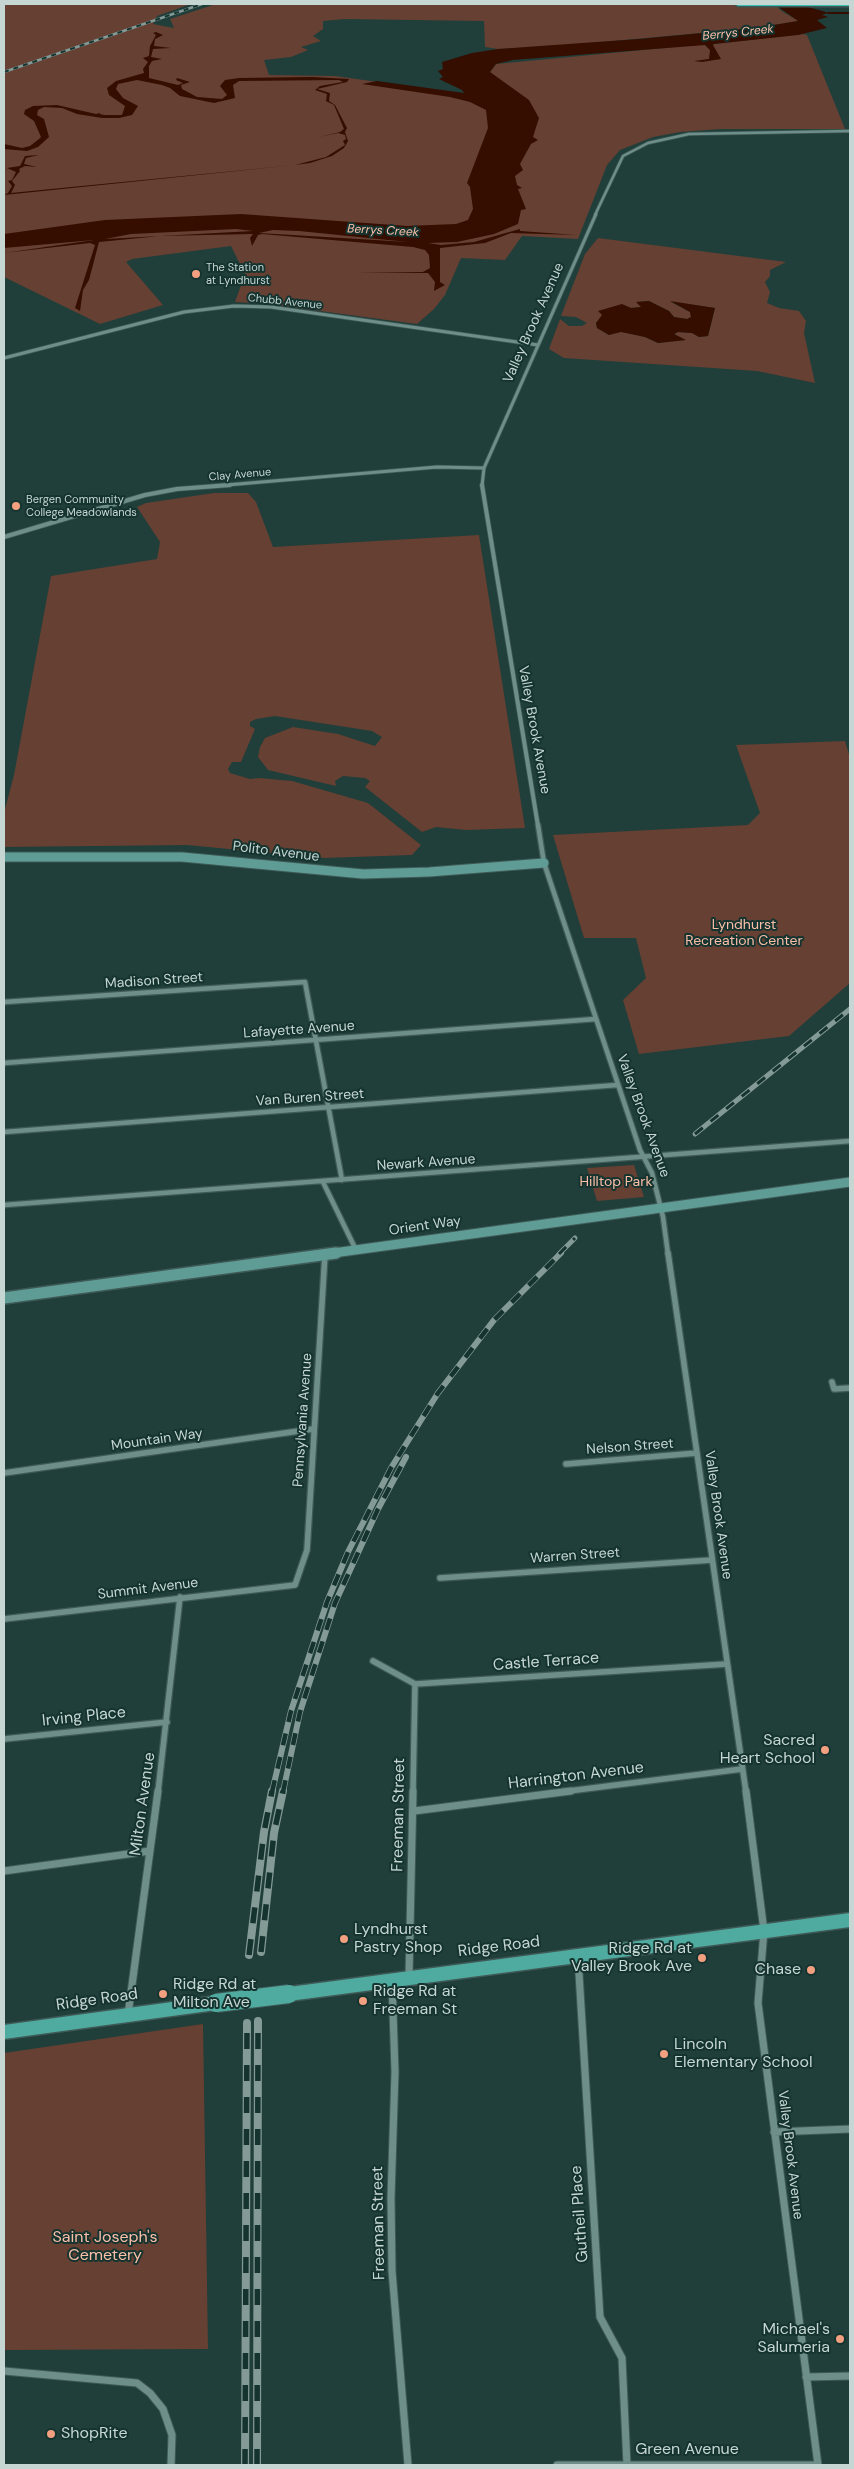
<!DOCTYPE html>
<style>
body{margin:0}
#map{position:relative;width:854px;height:2469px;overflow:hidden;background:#203e3a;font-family:"DM Sans",sans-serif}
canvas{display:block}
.frame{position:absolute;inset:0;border:5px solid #c5d6d3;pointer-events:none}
</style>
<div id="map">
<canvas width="854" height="2469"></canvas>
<div class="frame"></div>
</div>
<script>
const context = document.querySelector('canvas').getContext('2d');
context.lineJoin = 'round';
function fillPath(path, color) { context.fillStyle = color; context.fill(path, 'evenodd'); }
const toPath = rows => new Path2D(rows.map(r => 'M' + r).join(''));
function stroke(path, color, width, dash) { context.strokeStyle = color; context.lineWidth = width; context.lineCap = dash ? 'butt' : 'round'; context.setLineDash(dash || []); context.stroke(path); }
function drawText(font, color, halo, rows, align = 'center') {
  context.font = font + ' "DM Sans",sans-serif'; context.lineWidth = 4; context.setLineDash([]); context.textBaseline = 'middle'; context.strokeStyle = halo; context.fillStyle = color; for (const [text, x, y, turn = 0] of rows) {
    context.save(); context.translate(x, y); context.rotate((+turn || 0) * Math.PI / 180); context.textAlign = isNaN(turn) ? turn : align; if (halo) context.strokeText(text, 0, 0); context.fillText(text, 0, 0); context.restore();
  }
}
fillPath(toPath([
 [4,4,191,4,157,16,153,24,174,28,170,19,216,4,778,5,777,7,783,12,799,21,755,28,547,47,498,49,485,47,484,21,345,19,323,21,323,29,313,36,321,41,301,47,308,50,291,57,264,60,269,75,335,76,464,94,527,99,496,78,490,72,496,64,696,45,705,45,710,50,710,59,697,61,720,59,712,45,714,44,803,34,807,35,845,129,721,129,680,132,653,137,620,150,607,165,578,239,522,236,505,260,461,258,445,295,434,309,417,324,268,304,235,302,245,274,231,246,132,259,126,262,163,305,100,324,4,277],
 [598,238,786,262,770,270,770,276,765,282,770,292,767,303,779,308,799,311,806,321,804,333,815,383,757,371,564,358,549,349,560,319,569,326,582,326,587,323,576,317,561,316,585,254],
 [649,301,669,311,674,317,687,319,691,317,690,312,671,302,715,308,708,336,699,337,692,333,678,332,674,334,685,340,658,343,645,337,620,331,609,335,597,328,596,323,603,315,599,311,622,305,631,308,642,307,637,302],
 [214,493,248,493,256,502,273,547,479,535,525,828,466,830,436,827,422,832,365,787,370,781,365,778,343,776,335,781,336,786,268,770,258,757,260,747,265,738,293,727,338,734,375,746,382,737,372,731,275,716,256,719,250,722,250,726,255,729,241,762,232,762,228,769,230,773,250,779,259,778,292,781,368,803,421,845,412,855,324,858,187,845,4,847,4,813,14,775,51,576,157,559,160,542,137,507,146,503],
 [845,741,850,758,850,983,789,1036,639,1054,623,1000,646,978,636,938,584,938,553,835,748,825,760,813,736,745],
 [634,1165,644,1197,597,1201,587,1168],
 [203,2024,208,2349,4,2350,4,2053]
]), '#664032');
fillPath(toPath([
 [774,4,797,4,826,12,828,13,822,15,828,17,817,20,827,28,798,35,714,44,713,45,721,59,702,62,694,61,709,59,710,50,705,45,513,60,496,64,490,72,529,100,539,118,533,137,538,140,531,144,520,164,523,170,515,176,517,185,522,188,518,189,526,209,521,210,518,224,494,234,457,242,428,243,441,245,474,242,520,229,520,231,576,235,511,233,485,243,440,248,440,282,445,285,434,291,435,282,428,273,358,273,423,272,430,268,429,255,425,250,413,247,262,234,258,235,252,246,250,238,253,234,160,236,99,242,89,280,83,290,80,311,75,308,95,245,90,243,4,253,94,240,4,248,4,234,105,220,241,214,407,226,456,224,468,220,473,209,470,187,467,183,488,128,486,110,470,102,450,97,362,84,377,81,464,93,462,90,439,79,443,77,438,71,443,69,442,62,472,53,498,49,639,39,755,28,798,21],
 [236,229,253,231,105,239,131,234],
 [273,230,299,231,408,242,259,233],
 [156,32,163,35,155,39,154,46,171,48,153,49,151,57,162,59,152,61,149,66,149,78,178,85,183,83,176,80,177,78,190,82,181,85,182,89,197,97,222,99,227,95,220,86,225,80,239,78,312,77,349,79,347,82,317,89,330,93,329,101,335,105,347,128,345,132,348,141,344,148,332,156,310,163,295,165,4,195,8,193,12,186,8,181,12,180,16,172,7,168,20,166,25,156,39,155,26,158,24,164,37,167,25,166,19,169,20,171,12,181,15,185,11,193,295,165,326,157,345,145,343,141,346,139,345,135,338,133,319,137,340,132,344,129,334,105,326,101,327,94,315,90,320,86,343,82,339,80,239,81,233,85,235,98,214,103,180,96,170,88,162,85,137,80,118,84,116,89,123,98,138,106,132,115,119,118,102,118,77,114,62,108,44,107,38,110,37,115,44,119,49,137,38,147,27,151,4,149,4,144,22,148,30,146,39,139,41,137,34,121,24,114,25,110,33,106,57,105,96,114,100,113,100,114,104,115,122,115,125,106,109,95,107,88,116,81,144,73,143,69,148,62,143,58,149,56,150,46,156,35,153,33],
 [649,301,669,311,674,317,687,319,691,317,690,312,670,301,715,308,708,336,699,337,692,333,678,332,674,334,686,340,658,343,645,337,621,332,609,335,597,328,596,323,602,315,598,311,622,304,631,308,641,307,636,302]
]), '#350e00');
stroke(toPath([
 [828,13,850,13]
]), '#350e00', 2);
const streetFar5 = toPath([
 [595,215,623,156,648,143,689,134,850,131]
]);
const streetFar4 = toPath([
 [4,358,184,312,234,306,271,307,538,345],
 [215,486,437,467,484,468],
 [482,486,484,468,596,214]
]);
const streetFar3 = toPath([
 [482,485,538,826],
 [4,537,145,495,177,489,230,485]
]);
const streetFar2 = toPath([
 [538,825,544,863,640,1150,652,1173,663,1217,668,1254],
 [4,1002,305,982,342,1180],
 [4,1063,596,1019],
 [4,1132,617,1085],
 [323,1182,356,1250],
 [4,1205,850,1141]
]);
const streetFar1 = toPath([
 [668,1253,746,1792],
 [832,1382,834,1389,850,1388],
 [566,1464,697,1453],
 [4,1473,313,1429],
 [440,1578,712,1560],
 [4,1619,295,1585,307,1550,325,1254],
 [373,1661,415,1684,727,1664],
 [4,1739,167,1722],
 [158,1792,180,1597],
 [413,1792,415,1684],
 [561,1792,742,1769]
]);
const street = toPath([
 [746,1791,764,1931,758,2003,818,2465],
 [414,1811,571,1791],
 [4,1871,150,1851],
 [578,1957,600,2317,622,2358,627,2465],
 [409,1976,413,1791],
 [392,1981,395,2072,391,2198,392,2271,408,2465],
 [128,2015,158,1791],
 [774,2132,850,2129],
 [4,2371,137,2383,150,2393,163,2409,172,2435,171,2465],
 [806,2377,850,2376],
 [557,2465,818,2465]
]);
const secondaryFar1 = toPath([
 [4,857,182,857,363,874,429,872,544,863],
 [326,1254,850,1182]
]);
const secondary = toPath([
 [4,1298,336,1253]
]);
const primary = toPath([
 [850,1913,850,1927,289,2001,283,1999,280,1994,283,1989,289,1987,850,1913],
 [216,1996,222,1998,225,2003,222,2008,216,2010,4,2039,4,2025,216,1996]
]);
const highway = toPath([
 [735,4,850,4,850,6,738,6,735,4]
]);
stroke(streetFar5, '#3f5a56', 4);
stroke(streetFar4, '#3f5a56', 4.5);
stroke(streetFar3, '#3f5a56', 5.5);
stroke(streetFar2, '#3f5a56', 7);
stroke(streetFar1, '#3f5a56', 8);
stroke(street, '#3f5a56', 9);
stroke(secondaryFar1, '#3f5a56', 11);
stroke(secondary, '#3f5a56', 14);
stroke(primary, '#3f5a56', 3);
stroke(highway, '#3f5a56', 3);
stroke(streetFar5, '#6e8e89', 2.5);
stroke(streetFar4, '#6e8e89', 3);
stroke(streetFar3, '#6e8e89', 4);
stroke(streetFar2, '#6e8e89', 4.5);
stroke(streetFar1, '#6e8e89', 5.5);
stroke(street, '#6e8e89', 7);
stroke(secondaryFar1, '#5e9c95', 9);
stroke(secondary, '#5e9c95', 11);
fillPath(primary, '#4faba0');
fillPath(highway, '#3abeb0');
const railFar3 = toPath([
 [4,72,202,4]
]);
const railFar2 = toPath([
 [695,1134,850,1009],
 [559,1254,575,1238]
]);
const railFar1 = toPath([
 [272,1792,291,1711,327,1602,348,1552,391,1468,438,1393,494,1320,561,1253],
 [283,1792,300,1712,335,1603,378,1509,406,1457]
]);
const rail = toPath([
 [261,1952,274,1833,283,1791],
 [249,1955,264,1832,272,1791],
 [245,2465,247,2023],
 [257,2465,258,2021]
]);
stroke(railFar3, '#849a96', 2.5);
stroke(railFar2, '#849a96', 5);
stroke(railFar1, '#849a96', 6);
stroke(rail, '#849a96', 8);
stroke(railFar3, '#153430', 2, [5]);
stroke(railFar2, '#153430', 3, [10]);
stroke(railFar1, '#153430', 4.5, [12]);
stroke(rail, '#153430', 5.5, [16]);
const primaryBridge = toPath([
 [216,2003,289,1994]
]);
stroke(primaryBridge, '#3f5a56', 20, []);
stroke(primaryBridge, '#4faba0', 18);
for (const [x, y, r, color] of [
 [196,274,5,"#f2a080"],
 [16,506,5,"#f2a080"],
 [825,1750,5,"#f2a080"],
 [344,1939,5,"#f2a080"],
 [702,1958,5,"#f2a080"],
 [811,1970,5,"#f2a080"],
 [163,1994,5,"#f2a080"],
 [363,2001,5,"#f2a080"],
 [664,2054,5,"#f2a080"],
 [840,2339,5,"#f2a080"],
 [51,2434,5,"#f2a080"]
]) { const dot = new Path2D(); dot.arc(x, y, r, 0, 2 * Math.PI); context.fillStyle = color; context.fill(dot); stroke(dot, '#153430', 2); }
drawText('11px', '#c5d6d3', '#153430', [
 ["The Station",206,268],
 ["at Lyndhurst",206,281],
 ["Bergen Community",26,500],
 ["College Meadowlands",26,513]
], 'left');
drawText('11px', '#c5d6d3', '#153430', [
 ["Chubb Avenue",285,302,6],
 ["Clay Avenue",240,475,-5]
]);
drawText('italic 12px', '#fdc0a8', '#153430', [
 ["Berrys Creek",738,33,-6],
 ["Berrys Creek",383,231,3]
]);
drawText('14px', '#c5d6d3', '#153430', [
 ["Valley Brook Avenue",534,323,-66],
 ["Valley Brook Avenue",534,730,80],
 ["Polito Avenue",276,852,7],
 ["Madison Street",154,981,-4],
 ["Lafayette Avenue",299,1030,-4],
 ["Van Buren Street",310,1098,-4],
 ["Valley Brook Avenue",643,1116,70],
 ["Newark Avenue",426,1163,-4],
 ["Orient Way",425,1226,-8],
 ["Pennsylvania Avenue",303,1420,-86],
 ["Mountain Way",157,1440,-8],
 ["Nelson Street",630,1447,-4],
 ["Valley Brook Avenue",718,1515,82],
 ["Warren Street",575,1556,-4],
 ["Summit Avenue",148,1589,-7],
 ["Valley Brook Avenue",790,2155,83]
]);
drawText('14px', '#fcbea7', '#153430', [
 ["Lyndhurst",744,925],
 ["Recreation Center",744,941],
 ["Hilltop Park",616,1182]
]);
drawText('16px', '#c5d6d3', '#153430', [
 ["Castle Terrace",546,1662,-4],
 ["Irving Place",84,1717,-6],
 ["Harrington Avenue",576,1776,-7],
 ["Milton Avenue",143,1804,-82],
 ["Freeman Street",399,1815,-89],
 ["Ridge Road",499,1947,-7],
 ["Ridge Road",97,2000,-8],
 ["Gutheil Place",580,2214,-94],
 ["Freeman Street",379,2223,-91],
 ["Green Avenue",687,2450]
]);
drawText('16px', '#c5d6d3', '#153430', [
 ["Sacred",815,1741,"right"],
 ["Heart School",815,1759,"right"],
 ["Lyndhurst",354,1930],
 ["Pastry Shop",354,1948],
 ["Ridge Rd at",692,1949,"right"],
 ["Valley Brook Ave",692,1967,"right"],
 ["Chase",801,1970,"right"],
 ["Ridge Rd at",173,1985],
 ["Milton Ave",173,2003],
 ["Ridge Rd at",373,1992],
 ["Freeman St",373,2010],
 ["Lincoln",674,2045],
 ["Elementary School",674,2063],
 ["Michael's",830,2330,"right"],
 ["Salumeria",830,2348,"right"],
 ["ShopRite",61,2434]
], 'left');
drawText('16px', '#fcbea7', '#153430', [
 ["Saint Joseph's",105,2238],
 ["Cemetery",105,2256]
]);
</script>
